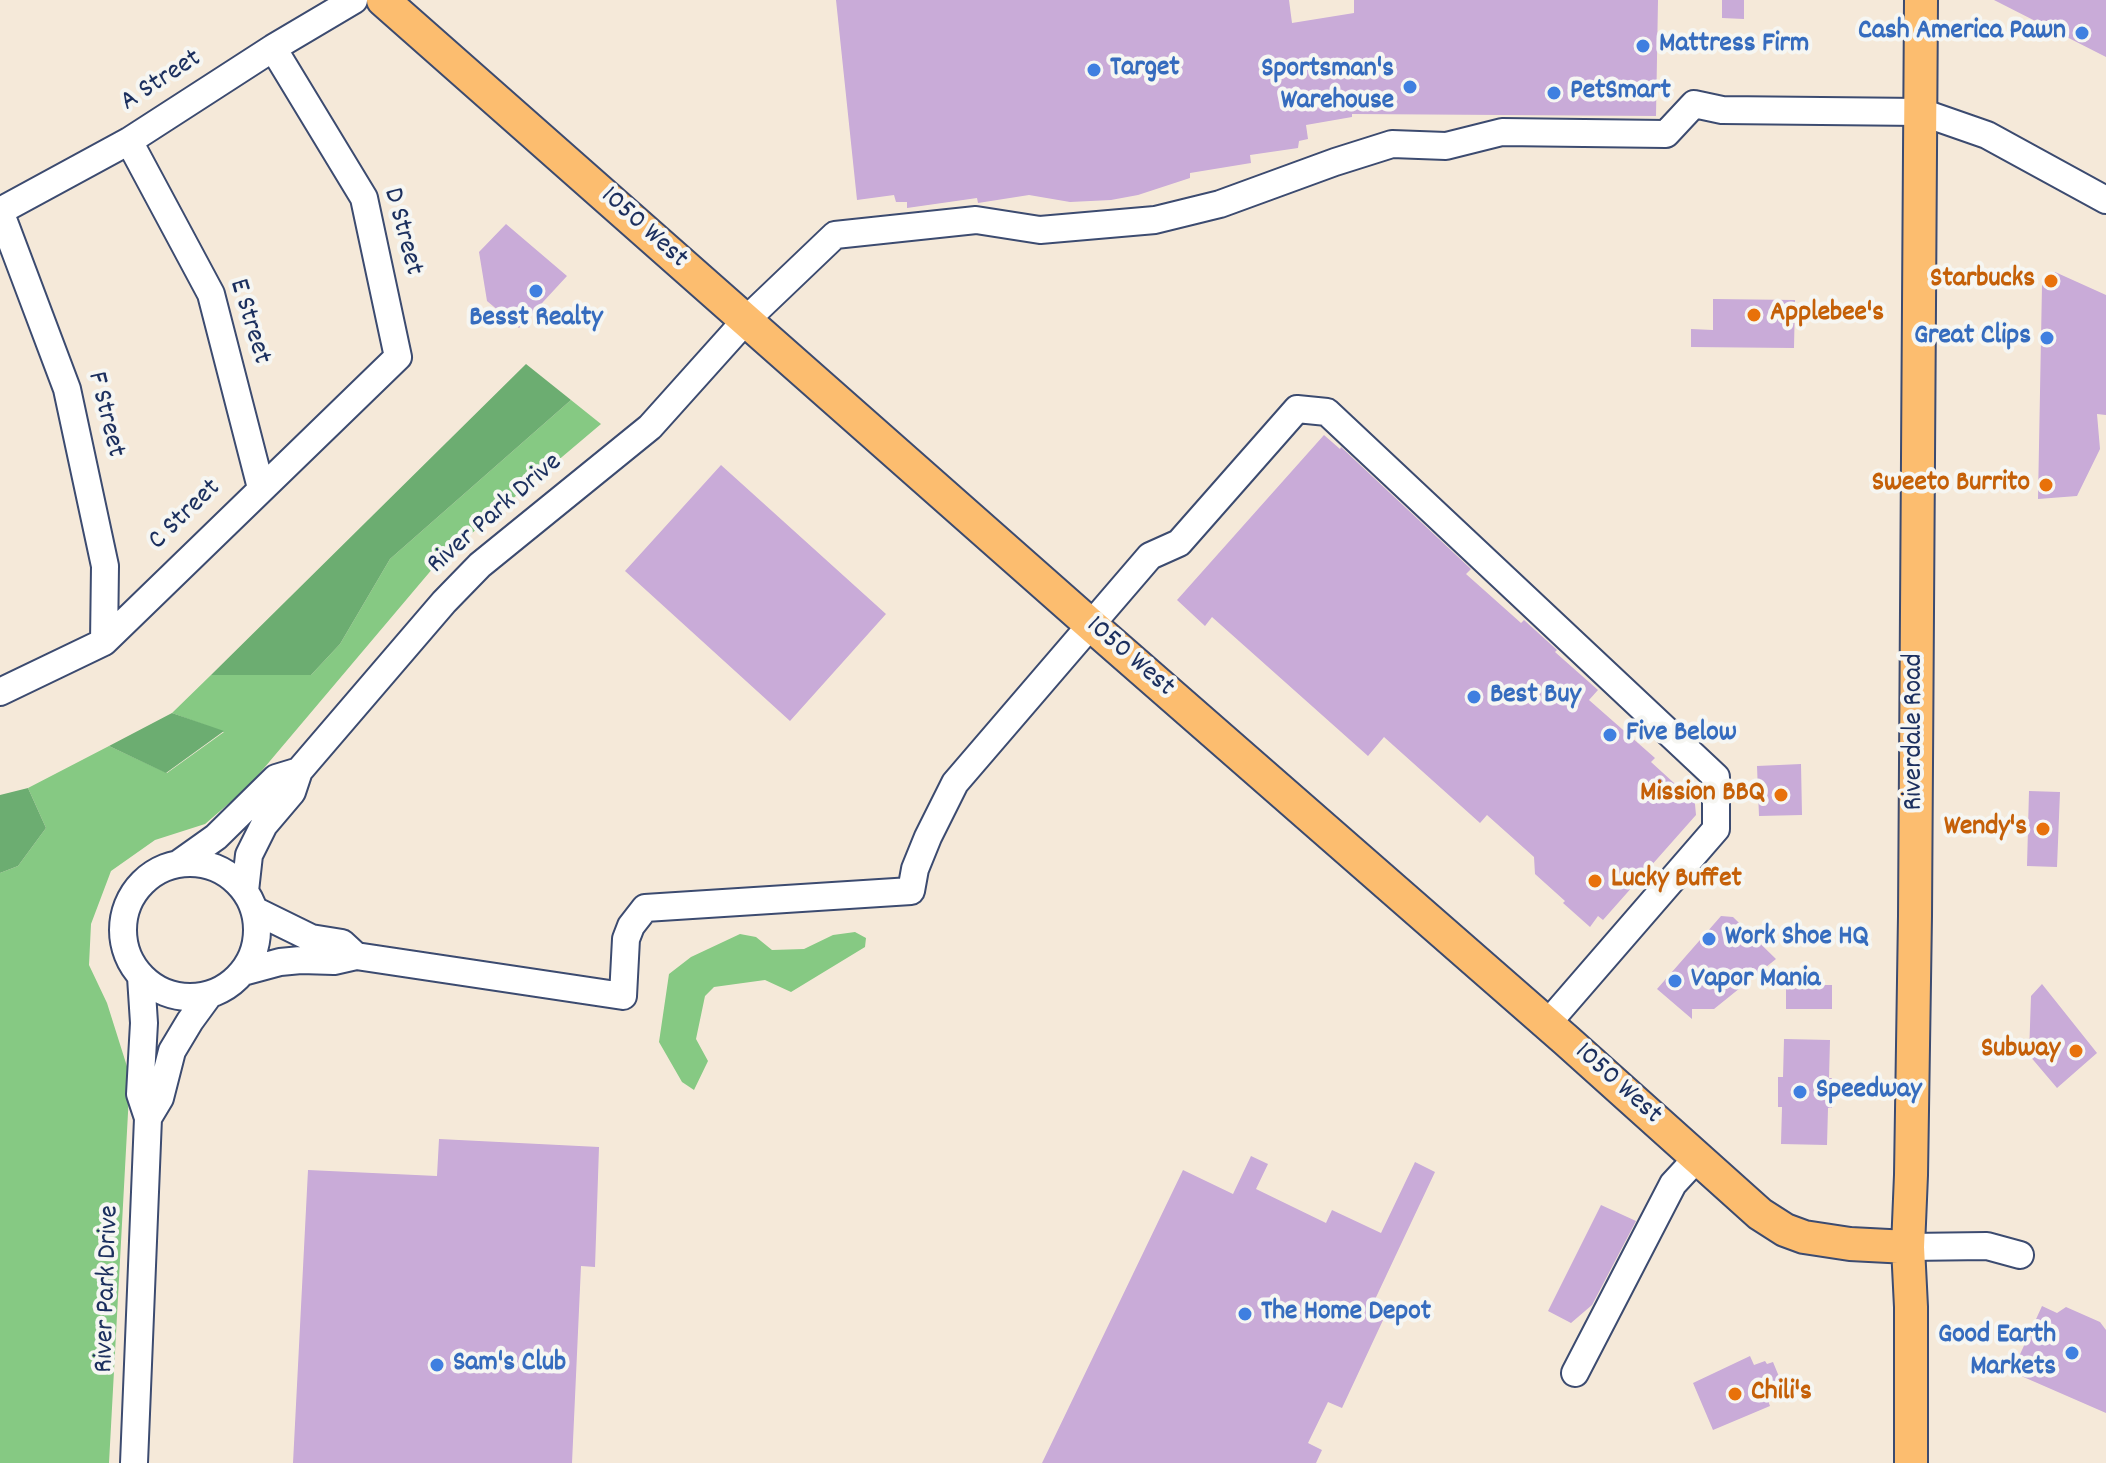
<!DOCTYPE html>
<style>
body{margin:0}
canvas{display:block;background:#f5e9d9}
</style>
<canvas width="2106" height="1463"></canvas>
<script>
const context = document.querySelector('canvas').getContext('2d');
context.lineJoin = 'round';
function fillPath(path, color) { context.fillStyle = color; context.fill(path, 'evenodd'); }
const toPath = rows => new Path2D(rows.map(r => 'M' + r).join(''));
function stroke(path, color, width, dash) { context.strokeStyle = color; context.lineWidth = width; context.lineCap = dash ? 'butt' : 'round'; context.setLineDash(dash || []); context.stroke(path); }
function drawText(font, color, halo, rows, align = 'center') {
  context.font = font + ' Dekko,sans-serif'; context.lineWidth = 8; context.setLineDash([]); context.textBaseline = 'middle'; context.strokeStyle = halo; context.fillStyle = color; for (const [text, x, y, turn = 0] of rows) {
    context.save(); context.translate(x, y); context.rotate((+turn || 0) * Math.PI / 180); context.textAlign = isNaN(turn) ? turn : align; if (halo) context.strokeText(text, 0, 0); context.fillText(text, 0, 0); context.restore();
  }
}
fillPath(toPath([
 [571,400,601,424,439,561,248,787,205,824,155,840,111,871,91,924,89,965,107,1003,130,1076,109,1463,0,1463,0,873,18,866,46,828,28,788,109,746,167,773,224,732,172,713,211,675,311,675,340,644,390,559],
 [855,932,866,938,865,947,791,992,765,980,714,987,705,996,696,1039,708,1061,694,1090,682,1082,659,1042,669,974,691,957,740,934,756,937,772,950,804,949,833,935]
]), '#86c983');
fillPath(toPath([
 [526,364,571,400,390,559,340,644,311,675,211,675],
 [172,713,224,731,166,773,109,746],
 [28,788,46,828,18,866,0,873,0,795]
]), '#6cad71');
fillPath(toPath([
 [836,0,1289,0,1292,23,1354,13,1354,0,1658,0,1656,116,1352,114,1352,117,1306,125,1308,139,1299,141,1298,148,1250,155,1251,163,1190,173,1190,178,1138,195,1111,200,1070,202,1029,195,978,203,977,198,907,208,907,202,896,202,894,195,857,200],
 [1722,0,1744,0,1744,19,1722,18],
 [1994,0,2106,0,2106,57],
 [506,224,567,276,519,328,487,301,479,252],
 [2055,272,2106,295,2106,415,2097,414,2100,449,2077,496,2038,499,2042,285],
 [1713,299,1795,300,1794,348,1691,347,1691,329,1713,330],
 [1324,435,1340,449,1341,447,1471,569,1466,574,1521,623,1524,620,1557,650,1555,652,1598,690,1589,700,1655,758,1651,762,1685,793,1693,783,1696,815,1603,920,1598,916,1590,927,1563,903,1565,901,1535,874,1534,857,1487,815,1480,823,1384,737,1368,756,1212,617,1205,626,1177,600],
 [721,465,886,614,790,721,625,571],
 [1801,764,1802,815,1759,816,1757,766],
 [2029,791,2060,792,2057,867,2027,866],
 [1721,916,1733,917,1776,959,1714,1009,1692,1009,1692,1019,1657,989],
 [2042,984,2097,1053,2057,1088,2029,1055,2031,996],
 [1786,985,1832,985,1832,1009,1786,1009],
 [1784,1039,1830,1040,1829,1078,1832,1078,1832,1108,1828,1108,1827,1145,1781,1144,1782,1107,1778,1107,1778,1077,1783,1077],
 [439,1139,599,1147,595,1267,581,1266,572,1463,293,1463,308,1170,437,1176],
 [1251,1156,1268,1164,1256,1189,1326,1223,1332,1210,1381,1233,1415,1162,1435,1172,1370,1310,1384,1318,1342,1408,1328,1402,1308,1443,1322,1450,1316,1463,1042,1463,1183,1170,1233,1194],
 [1601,1205,1636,1221,1592,1305,1571,1323,1548,1311],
 [2042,1306,2057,1313,2066,1307,2100,1322,2106,1330,2106,1413,2012,1372],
 [1750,1356,1754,1365,1765,1361,1767,1364,1773,1362,1780,1379,1774,1383,1777,1390,1766,1395,1770,1406,1713,1430,1693,1383]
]), '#c9abd8');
const minor = toPath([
 [129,141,211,294,261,488],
 [0,211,67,389,105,566,104,642],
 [0,211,129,141,273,48,354,0],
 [0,692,104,642,398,357,364,198,273,48],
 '123 930a67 67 0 1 1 134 0a67 67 0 1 1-134 0Z',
 [178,864,216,837,276,778,299,771],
 [245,891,249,855,264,825,292,792,299,771,444,602,480,565,650,427,746,320,835,235,976,220,1040,230,1155,220,1220,204,1335,162,1392,144,1446,146,1502,132,1666,134,1694,104,1722,110,1921,112,1987,135,2106,200],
 [254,910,311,938,342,943,356,956],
 [243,972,280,962,301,960,334,961,356,956,623,996,626,939,631,926,645,908,911,891,915,869,928,837,955,783,1150,556,1179,543,1297,409,1327,412,1716,777,1716,829,1547,1024],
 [148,1118,160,1098,172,1051,190,1021,209,995],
 [1908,1247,1987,1246,2020,1255],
 [1575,1373,1673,1184,1697,1158],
 [134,1463,148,1118,140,1094,144,1023,141,977]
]);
const major = toPath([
 [383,0,1091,625,1566,1040,1760,1214,1785,1230,1804,1237,1850,1244,1908,1247],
 [1911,1463,1911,1307,1908,1247,1911,1175,1915,916,1921,0]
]);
stroke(minor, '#3c4b70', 30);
stroke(major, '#3c4b70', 36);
stroke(minor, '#fff', 26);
stroke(major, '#fcbd6f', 32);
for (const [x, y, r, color] of [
 [2082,33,8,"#3f7fe0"],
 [1643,46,8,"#3f7fe0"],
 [1094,70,8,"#3f7fe0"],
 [1410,87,8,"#3f7fe0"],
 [1554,93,8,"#3f7fe0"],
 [2051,281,8,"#e8710a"],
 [536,291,8,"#3f7fe0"],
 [1754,315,8,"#e8710a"],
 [2047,338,8,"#3f7fe0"],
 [2046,485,8,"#e8710a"],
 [1474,697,8,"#3f7fe0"],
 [1610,735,8,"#3f7fe0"],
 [1781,795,8,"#e8710a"],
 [2043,829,8,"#e8710a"],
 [1595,881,8,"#e8710a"],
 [1709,939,8,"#3f7fe0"],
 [1675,981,8,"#3f7fe0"],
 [2076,1051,8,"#e8710a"],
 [1800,1092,8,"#3f7fe0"],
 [1245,1314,8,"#3f7fe0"],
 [2072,1353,8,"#3f7fe0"],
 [437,1365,8,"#3f7fe0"],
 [1735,1394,8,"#e8710a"]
]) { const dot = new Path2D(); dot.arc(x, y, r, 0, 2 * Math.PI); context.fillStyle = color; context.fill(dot); stroke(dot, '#f6f6f2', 3); }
drawText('bold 28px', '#366cbe', '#f6f6f2', [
 ["Cash America Pawn",2066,33,"right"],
 ["Mattress Firm",1659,46],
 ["Target",1110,70],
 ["Sportsman's",1394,71,"right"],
 ["Warehouse",1394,103,"right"],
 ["PetSmart",1570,93],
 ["Besst Realty",536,320,"center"],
 ["Great Clips",2031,338,"right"],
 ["Best Buy",1490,697],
 ["Five Below",1626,735],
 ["Work Shoe HQ",1725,939],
 ["Vapor Mania",1691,981],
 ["Speedway",1816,1092],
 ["The Home Depot",1261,1314],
 ["Good Earth",2056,1337,"right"],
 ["Markets",2056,1369,"right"],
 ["Sam's Club",453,1365]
], 'left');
drawText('28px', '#1b2f5e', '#f6f6f2', [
 ["A Street",162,82,-33],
 ["1050 West",643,229,42],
 ["D Street",401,232,75],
 ["E Street",248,322,73],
 ["F Street",104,415,76],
 ["River Park Drive",496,515,-41],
 ["C Street",186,516,-44],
 ["1050 West",1129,658,41],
 ["Riverdale Road",1916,732,-90],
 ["1050 West",1617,1085,42],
 ["River Park Drive",109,1289,-88]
]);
drawText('bold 28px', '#c56008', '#f6f6f2', [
 ["Starbucks",2035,281],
 ["Applebee's",1770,315,"left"],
 ["Sweeto Burrito",2030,485],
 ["Mission BBQ",1765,795],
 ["Wendy's",2027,829],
 ["Lucky Buffet",1611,881,"left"],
 ["Subway",2060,1051],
 ["Chili's",1751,1394,"left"]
], 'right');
</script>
